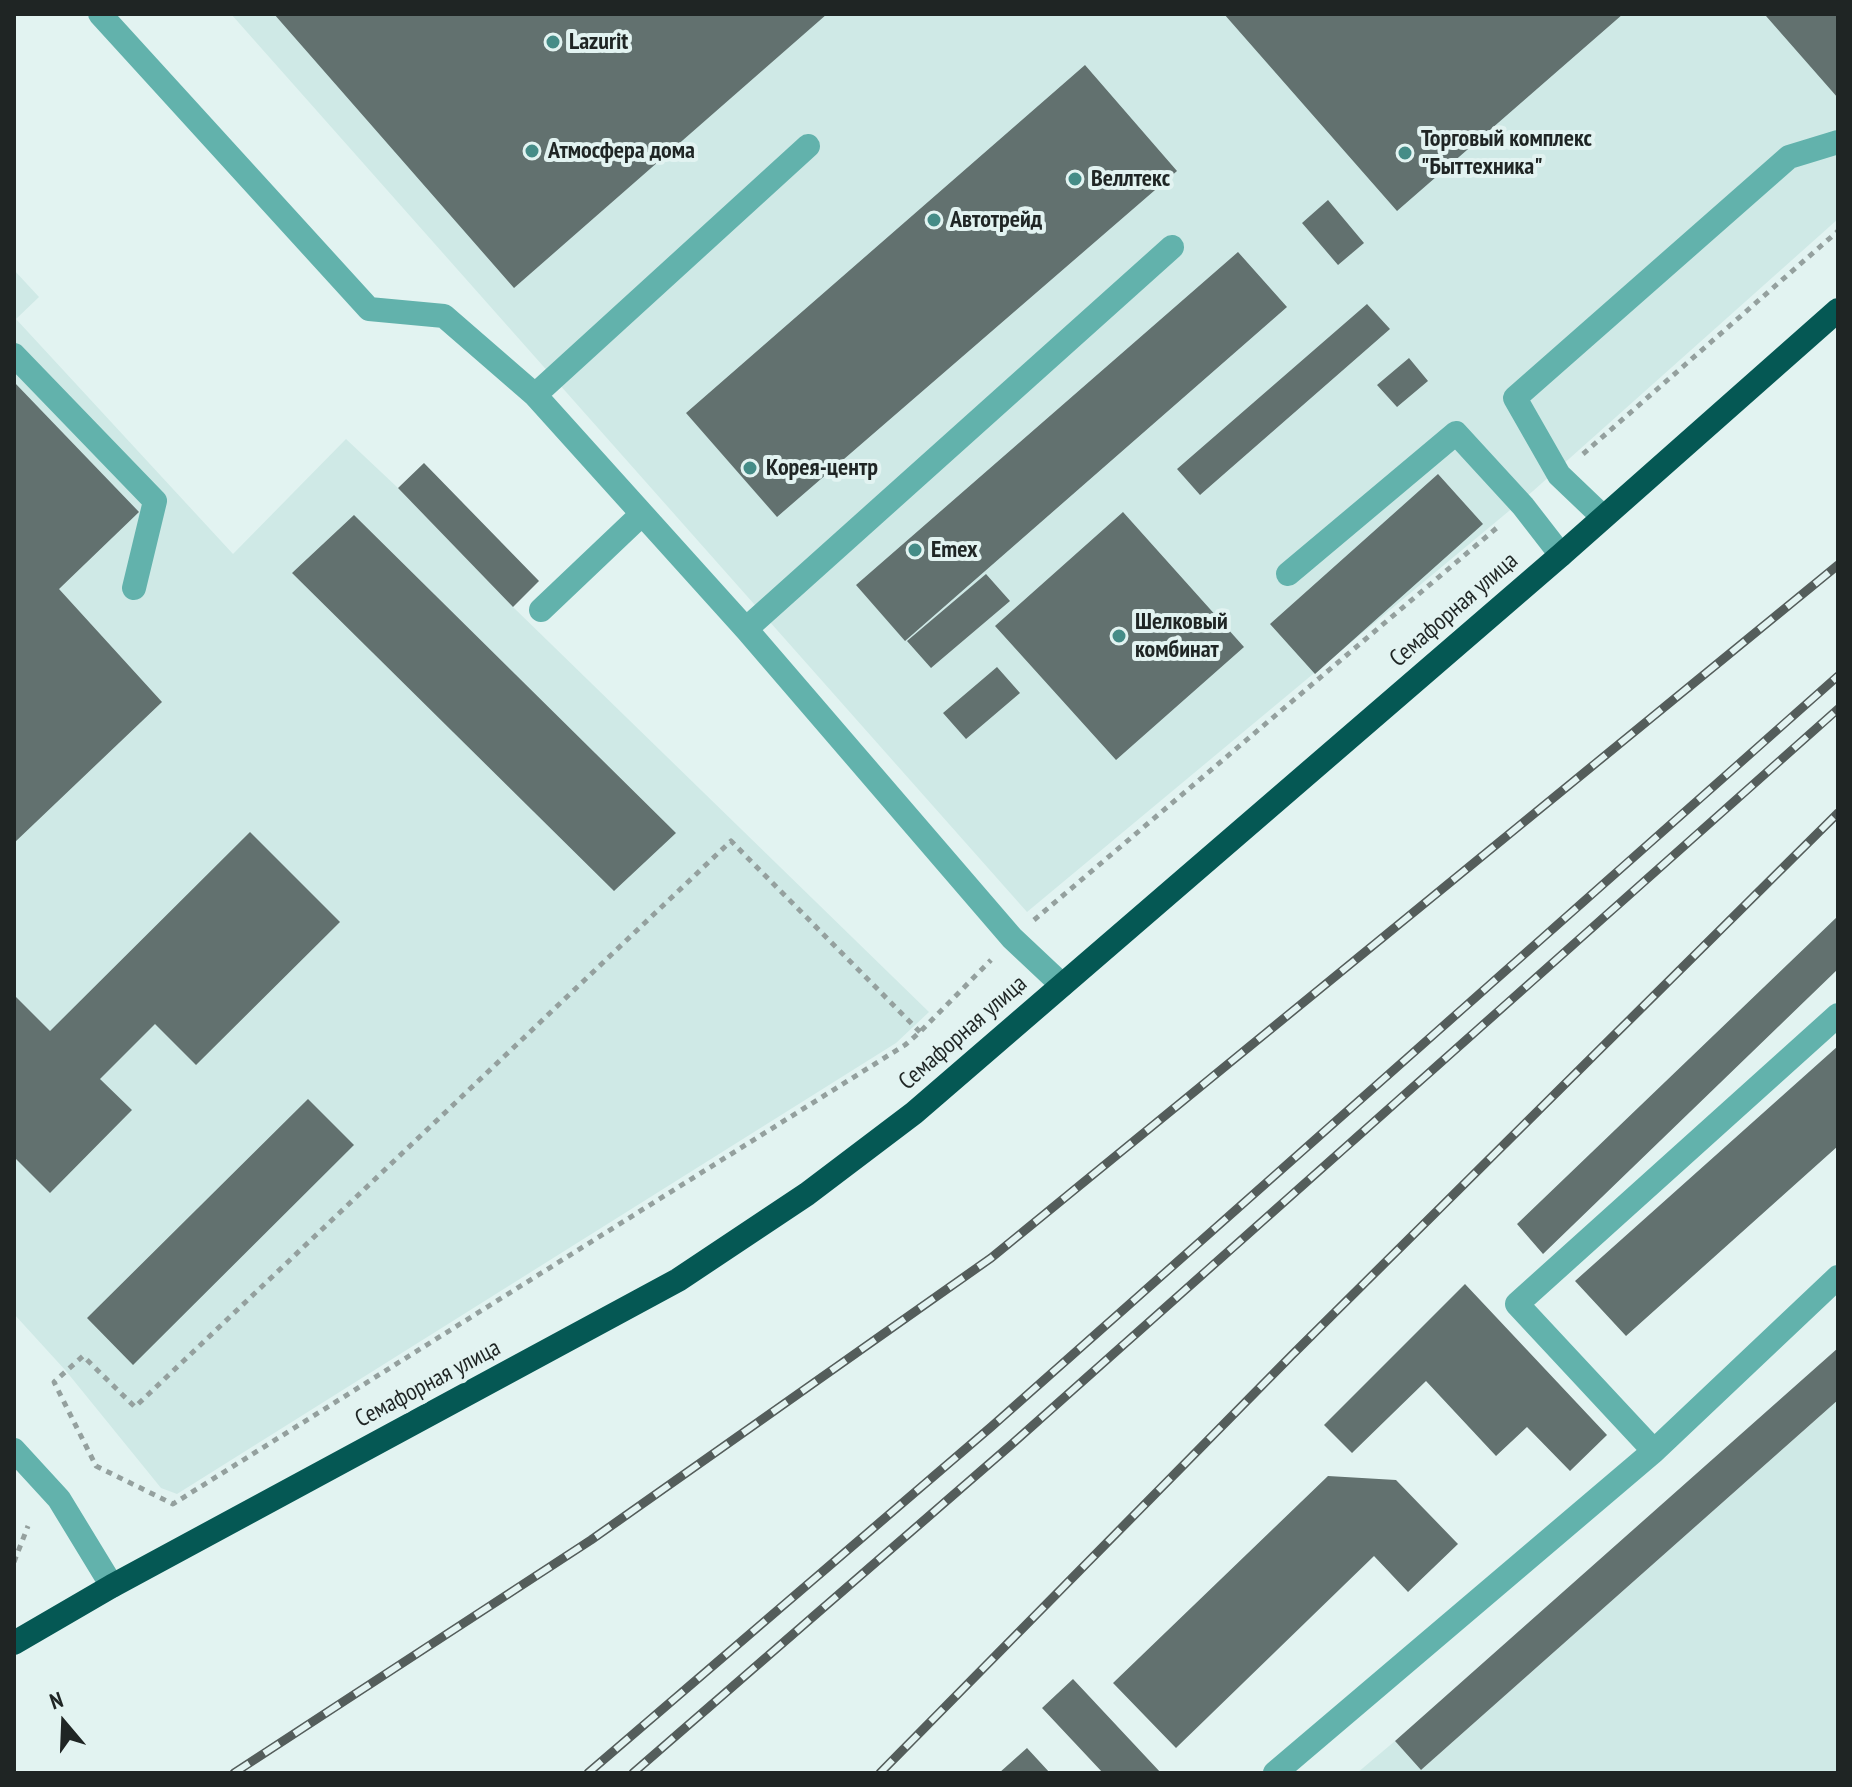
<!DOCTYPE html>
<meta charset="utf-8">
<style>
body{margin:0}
#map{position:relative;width:1852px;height:1787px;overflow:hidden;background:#e2f3f1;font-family:"PT Sans Narrow",sans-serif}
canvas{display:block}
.frame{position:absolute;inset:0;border:16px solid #1f2524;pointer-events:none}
.north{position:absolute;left:24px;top:1683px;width:80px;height:80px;-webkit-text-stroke:6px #e2f3f1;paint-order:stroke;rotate:341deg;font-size:22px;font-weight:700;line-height:32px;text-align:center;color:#1f2524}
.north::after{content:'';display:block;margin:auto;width:28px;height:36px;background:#1f2524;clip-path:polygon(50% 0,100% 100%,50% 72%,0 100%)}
</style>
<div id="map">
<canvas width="1852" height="1787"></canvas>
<div class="frame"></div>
<div class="north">N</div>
</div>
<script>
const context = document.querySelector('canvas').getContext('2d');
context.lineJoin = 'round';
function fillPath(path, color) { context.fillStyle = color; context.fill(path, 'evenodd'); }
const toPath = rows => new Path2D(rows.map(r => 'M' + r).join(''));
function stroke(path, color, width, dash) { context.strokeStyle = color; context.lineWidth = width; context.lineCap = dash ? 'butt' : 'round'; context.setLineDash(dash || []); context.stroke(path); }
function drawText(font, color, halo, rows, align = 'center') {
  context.font = font + ' "PT Sans Narrow",sans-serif'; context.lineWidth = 8; context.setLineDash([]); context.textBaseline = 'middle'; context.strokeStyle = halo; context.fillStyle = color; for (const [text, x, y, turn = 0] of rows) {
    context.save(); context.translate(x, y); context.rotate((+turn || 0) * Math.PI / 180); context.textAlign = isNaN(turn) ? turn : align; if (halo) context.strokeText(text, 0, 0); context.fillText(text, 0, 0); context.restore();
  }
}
fillPath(toPath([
 [231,14,1838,14,1838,219,1533,491,1027,912],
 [14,270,39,297,16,319,233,554,346,439,398,488,513,607,929,1012,896,1043,177,1494,161,1488,66,1371,14,1314],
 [1838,1400,1838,1773,1357,1773,1395,1741,1421,1770]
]), '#cfe9e6');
fillPath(toPath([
 [274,14,827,14,514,288],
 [1224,14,1623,14,1397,211],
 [1768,14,1838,14,1838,98,1766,16],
 [1085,65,1177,171,777,517,686,413],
 [1328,200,1364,243,1338,265,1302,223],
 [1238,252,1287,307,905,641,856,585],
 [1367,304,1390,329,1200,495,1177,469],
 [1409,358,1428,381,1397,407,1377,385],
 [14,382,139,512,59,589,162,702,14,843],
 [424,463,539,581,513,607,398,488],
 [1438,474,1483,524,1315,674,1270,624],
 [1123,512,1244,647,1116,760,995,626],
 [354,515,676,833,614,891,292,573],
 [986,574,1010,601,931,668,907,641],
 [997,667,1020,693,966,739,943,713],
 [250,832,340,922,196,1065,155,1024,100,1079,132,1110,50,1193,14,1157,14,995,50,1031],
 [1838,916,1838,969,1543,1254,1517,1224],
 [1838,1046,1838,1146,1626,1336,1575,1281],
 [308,1099,354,1145,133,1365,87,1318],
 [1465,1284,1607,1435,1570,1471,1527,1427,1496,1456,1426,1381,1352,1453,1324,1425],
 [1838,1348,1838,1400,1421,1770,1395,1741],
 [1328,1476,1396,1480,1458,1544,1408,1592,1374,1556,1176,1748,1113,1683],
 [1073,1679,1161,1773,1103,1773,1042,1708],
 [1027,1748,1050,1773,999,1773]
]), '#62716f');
stroke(toPath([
 [1583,454,1838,231],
 [1034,920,1499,526],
 [920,1032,731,841,135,1407,83,1356,54,1382,96,1466,173,1504,905,1045,920,1032,991,960],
 [14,1562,28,1526]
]), '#94a09e', 5, [6, 6]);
stroke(toPath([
 [100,14,369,309,444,316,535,395,808,146],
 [14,355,155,501,134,588],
 [535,395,746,629,1012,938,1062,985],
 [1603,517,1559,475,1515,398,1789,157,1838,142],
 [1288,574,1456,433,1523,506,1561,555],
 [541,610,641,515],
 [746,629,1172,247],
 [14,1450,59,1499,112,1586],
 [1654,1451,1517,1304,1838,1015],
 [1275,1773,1654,1451,1838,1277]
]), '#62b2ac', 24);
stroke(toPath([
 [14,1643,112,1586,678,1280,807,1194,914,1113,1561,555,1838,310]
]), '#055854', 24);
const rail = toPath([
 [234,1773,591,1540,991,1258,1838,565],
 [588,1773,991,1427,1838,676],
 [633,1773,1012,1444,1838,709],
 [880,1773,1292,1355,1838,813]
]);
stroke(rail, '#545d5b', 9);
stroke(rail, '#e2f3f1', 6, [18]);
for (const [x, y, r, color] of [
 [553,42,8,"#458c87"],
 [532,151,8,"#458c87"],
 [1405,153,8,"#458c87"],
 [1075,179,8,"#458c87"],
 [934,220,8,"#458c87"],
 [750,468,8,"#458c87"],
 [915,550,8,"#458c87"],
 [1119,636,8,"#458c87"]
]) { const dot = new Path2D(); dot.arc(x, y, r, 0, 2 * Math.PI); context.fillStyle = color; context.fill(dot); stroke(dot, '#e2f3f1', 3); }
drawText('bold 24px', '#1f2524', '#e2f3f1', [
 ["Lazurit",569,42],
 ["Торговый комплекс",1421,139],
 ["\"Быттехника\"",1421,167],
 ["Атмосфера дома",548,151],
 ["Веллтекс",1091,179],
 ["Автотрейд",950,220],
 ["Корея-центр",766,468],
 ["Emex",931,550],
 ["Шелковый",1135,622],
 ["комбинат",1135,650]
], 'left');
drawText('24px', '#1f2524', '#e2f3f1', [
 ["Семафорная улица",1454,610,-41],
 ["Семафорная улица",963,1033,-41],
 ["Семафорная улица",428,1384,-28]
]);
</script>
